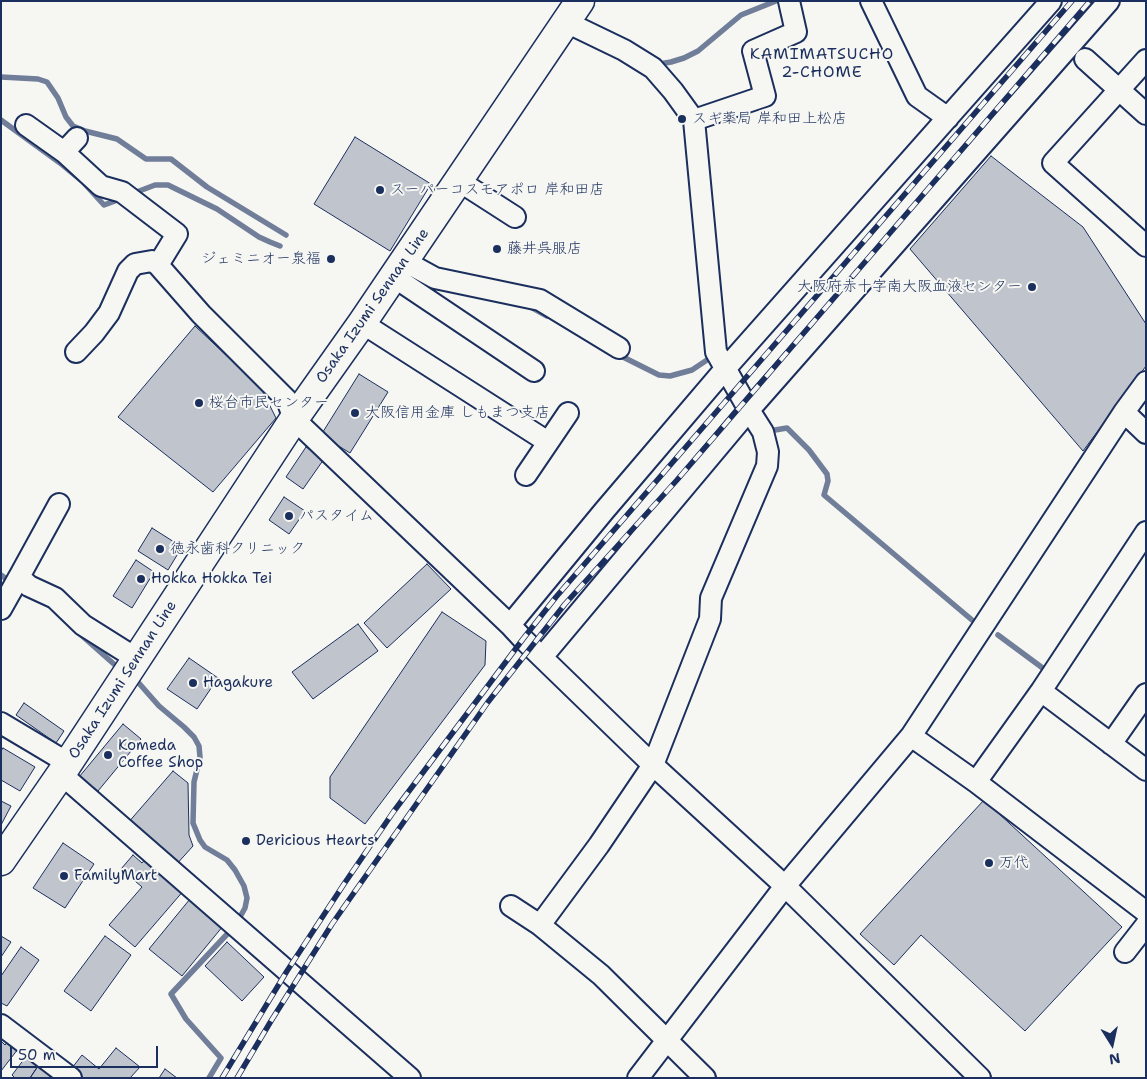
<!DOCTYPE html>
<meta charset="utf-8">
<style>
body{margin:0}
#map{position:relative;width:1147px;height:1079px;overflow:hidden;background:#f6f6f2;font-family:"Shantell Sans",sans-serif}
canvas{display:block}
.frame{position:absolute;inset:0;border:2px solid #1b2f5e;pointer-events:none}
.north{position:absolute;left:1087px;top:1019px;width:50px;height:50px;-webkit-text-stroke:4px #f6f6f2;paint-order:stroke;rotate:170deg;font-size:14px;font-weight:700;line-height:20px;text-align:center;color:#1b2f5e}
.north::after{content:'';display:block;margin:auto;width:18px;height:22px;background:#1b2f5e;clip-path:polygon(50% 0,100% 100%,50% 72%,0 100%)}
.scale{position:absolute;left:10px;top:1046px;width:148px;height:22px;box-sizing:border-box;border:2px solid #1b2f5e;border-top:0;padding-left:6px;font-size:15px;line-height:18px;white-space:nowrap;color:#1b2f5e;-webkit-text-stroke:4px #f6f6f2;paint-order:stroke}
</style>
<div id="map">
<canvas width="1147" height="1079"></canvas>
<div class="frame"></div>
<div class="north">N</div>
<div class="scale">50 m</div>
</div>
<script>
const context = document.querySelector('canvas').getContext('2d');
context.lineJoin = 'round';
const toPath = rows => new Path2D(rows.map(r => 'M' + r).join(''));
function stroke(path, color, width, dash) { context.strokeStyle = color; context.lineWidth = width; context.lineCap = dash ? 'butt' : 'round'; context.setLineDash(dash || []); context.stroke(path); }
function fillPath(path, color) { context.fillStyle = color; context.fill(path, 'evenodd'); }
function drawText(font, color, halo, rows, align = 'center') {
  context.font = font + ' "Shantell Sans","Klee One",sans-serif'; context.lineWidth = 4; context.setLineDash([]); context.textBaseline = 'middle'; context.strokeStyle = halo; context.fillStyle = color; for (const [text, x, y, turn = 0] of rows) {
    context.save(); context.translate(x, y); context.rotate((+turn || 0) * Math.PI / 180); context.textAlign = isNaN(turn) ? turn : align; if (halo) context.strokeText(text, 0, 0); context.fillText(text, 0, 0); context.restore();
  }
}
stroke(toPath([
 [659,64,671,62,684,58,698,51,741,15,776,1],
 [1,77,38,79,47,82,58,98,66,117,73,126,85,131,117,139,146,159,171,159,207,187,286,235],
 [1,120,60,163,83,182,104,205,115,201],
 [134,193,155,185,168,185,217,209,259,237,270,242,280,246],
 [529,306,547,316],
 [617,354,659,375,670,376,692,370,710,358],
 [769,431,787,428,809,450,827,474,828,481,824,495,972,620],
 [1,575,8,580],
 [80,634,115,665],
 [998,635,1044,669],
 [137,681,159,706,184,727,194,737,199,746,200,757,194,782,193,823,200,840,205,847,227,860,235,870,244,886,247,898,245,908,240,917],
 [209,1078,221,1058,186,1019,171,994,231,930]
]), '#717e99', 5.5);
const building = toPath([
 [355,137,431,184,390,251,314,204,355,137],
 [991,156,1083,227,1146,324,1146,366,1083,451,910,249,991,156],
 [195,326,261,388,276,418,213,492,118,417,195,326],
 [359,374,388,392,350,453,321,435,359,374],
 [306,447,324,459,303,489,286,477,306,447],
 [284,497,305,511,289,534,269,520,284,497],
 [152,528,182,547,168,570,138,551,152,528],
 [136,560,154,572,132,608,113,596,136,560],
 [427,564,451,589,387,648,364,623,427,564],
 [442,612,486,641,485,665,365,824,330,798,330,777,442,612],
 [358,624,378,651,313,699,292,672,358,624],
 [189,658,218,678,197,709,167,689,189,658],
 [24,703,64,731,56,743,16,715,24,703],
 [123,724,141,739,98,791,79,777,123,724],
 [3,748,35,767,20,791,1,780,1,751,3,748],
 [173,771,188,783,189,835,193,846,175,866,127,824,173,771],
 [984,800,1122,927,1025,1031,921,935,894,965,860,934,984,800],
 [1,801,11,806,1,825,1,801],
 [63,843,94,864,65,908,33,888,63,843],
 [133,855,142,863,147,857,185,889,135,947,109,925,142,887,121,869,133,855],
 [190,899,223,926,182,976,149,949,190,899],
 [1,936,11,942,1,957,1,936],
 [105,936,131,955,91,1011,64,991,105,936],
 [227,942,264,977,242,1001,205,966,227,942],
 [21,947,39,960,7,1006,1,1003,1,976,21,947],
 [8,1041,18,1049,1,1071,1,1044,2,1042,5,1045,8,1041],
 [116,1048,140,1067,130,1078,83,1078,72,1068,82,1055,99,1069,116,1048],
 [28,1054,40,1063,30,1078,15,1078,12,1075,28,1054],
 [40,1063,53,1072,49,1078,30,1078,40,1063],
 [165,1069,177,1078,159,1078,165,1069]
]);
fillPath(building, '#c0c4cd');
stroke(building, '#1b2f5e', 1);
const street = toPath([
 [871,1,917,96,948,118],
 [1085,59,1146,114],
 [1146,60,1053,163,1146,246],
 [694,120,765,96,753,51,796,32,789,1],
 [26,125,64,152,101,186,122,192,177,234,158,265],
 [64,152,77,138],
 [459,181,515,217],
 [404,261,435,278,540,300,619,348],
 [394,277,534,371],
 [362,323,548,442],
 [76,352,94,333,109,313,128,271,135,264,152,261,158,265,201,314,287,400,294,419,510,625,523,639,653,765,785,886,980,1078],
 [1124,412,1146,433],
 [526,475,568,413],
 [59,504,19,577,29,586,55,598,83,625,137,659],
 [1,609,19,577],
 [510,625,604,511,725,369,1051,1],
 [542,657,749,410,1109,1],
 [1041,691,1146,770],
 [1,723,68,763],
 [911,736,976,782,1146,912],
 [1111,744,1146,694],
 [61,774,410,1078],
 [976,782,1041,691,1146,532],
 [511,906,540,925,601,975,705,1078],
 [540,925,599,845,653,765,710,619,711,598,767,466,768,452,763,432,749,410,716,352,694,120,673,91,653,68,624,50,566,22],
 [1125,952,1146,925],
 [1,1025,71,1078],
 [638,1078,785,886,911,736,1124,412,1146,382]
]);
const primary = toPath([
 [1,861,61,774,294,419,362,323,580,1]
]);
stroke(street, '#1b2f5e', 24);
stroke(primary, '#1b2f5e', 31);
stroke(street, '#f6f6f2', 20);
stroke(primary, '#f6f6f2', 28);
const rail = toPath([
 [222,1078,287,971,344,884,394,811,523,639,556,597,1072,1],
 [237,1078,271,1021,332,924,488,702,565,604,677,480,1090,1]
]);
stroke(rail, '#1b2f5e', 5.5);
stroke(rail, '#f6f6f2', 4, [11]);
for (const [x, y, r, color] of [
 [682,119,5,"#1b2f5e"],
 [380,190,5,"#1b2f5e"],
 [497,249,5,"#1b2f5e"],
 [331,259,5,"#1b2f5e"],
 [1032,287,5,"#1b2f5e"],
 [199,403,5,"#1b2f5e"],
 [355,413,5,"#1b2f5e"],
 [289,516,5,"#1b2f5e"],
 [160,549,5,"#1b2f5e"],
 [141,579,5,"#1b2f5e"],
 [193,683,5,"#1b2f5e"],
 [108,755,5,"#1b2f5e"],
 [246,841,5,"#1b2f5e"],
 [989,863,5,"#1b2f5e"],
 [64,876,5,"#1b2f5e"]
]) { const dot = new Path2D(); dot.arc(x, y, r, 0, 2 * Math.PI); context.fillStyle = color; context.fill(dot); stroke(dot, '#f6f6f2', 2); }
drawText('15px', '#1b2f5e', '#f6f6f2', [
 ["スギ薬局 岸和田上松店",692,119],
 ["スーパーコスモアポロ 岸和田店",390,190],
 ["藤井呉服店",507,249],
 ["ジェミニオー泉福",321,259,"right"],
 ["大阪府赤十字南大阪血液センター",1022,287,"right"],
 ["桜台市民センター",209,403],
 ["大阪信用金庫 しもまつ支店",365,413],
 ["パスタイム",299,516],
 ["徳永歯科クリニック",170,549],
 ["Hokka Hokka Tei",151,579],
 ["Hagakure",203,683],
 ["Komeda",118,746],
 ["Coffee Shop",118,763],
 ["Dericious Hearts",256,841],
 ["万代",999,863],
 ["FamilyMart",74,876]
], 'left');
drawText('15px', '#1b2f5e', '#f6f6f2', [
 ["Osaka Izumi Sennan Line",373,306,-55],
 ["Osaka Izumi Sennan Line",123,680,-57]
]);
context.letterSpacing = '1px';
drawText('16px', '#1b2f5e', '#f6f6f2', [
 ["KAMIMATSUCHO",822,55],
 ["2-CHOME",822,73]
]);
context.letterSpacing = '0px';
</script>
